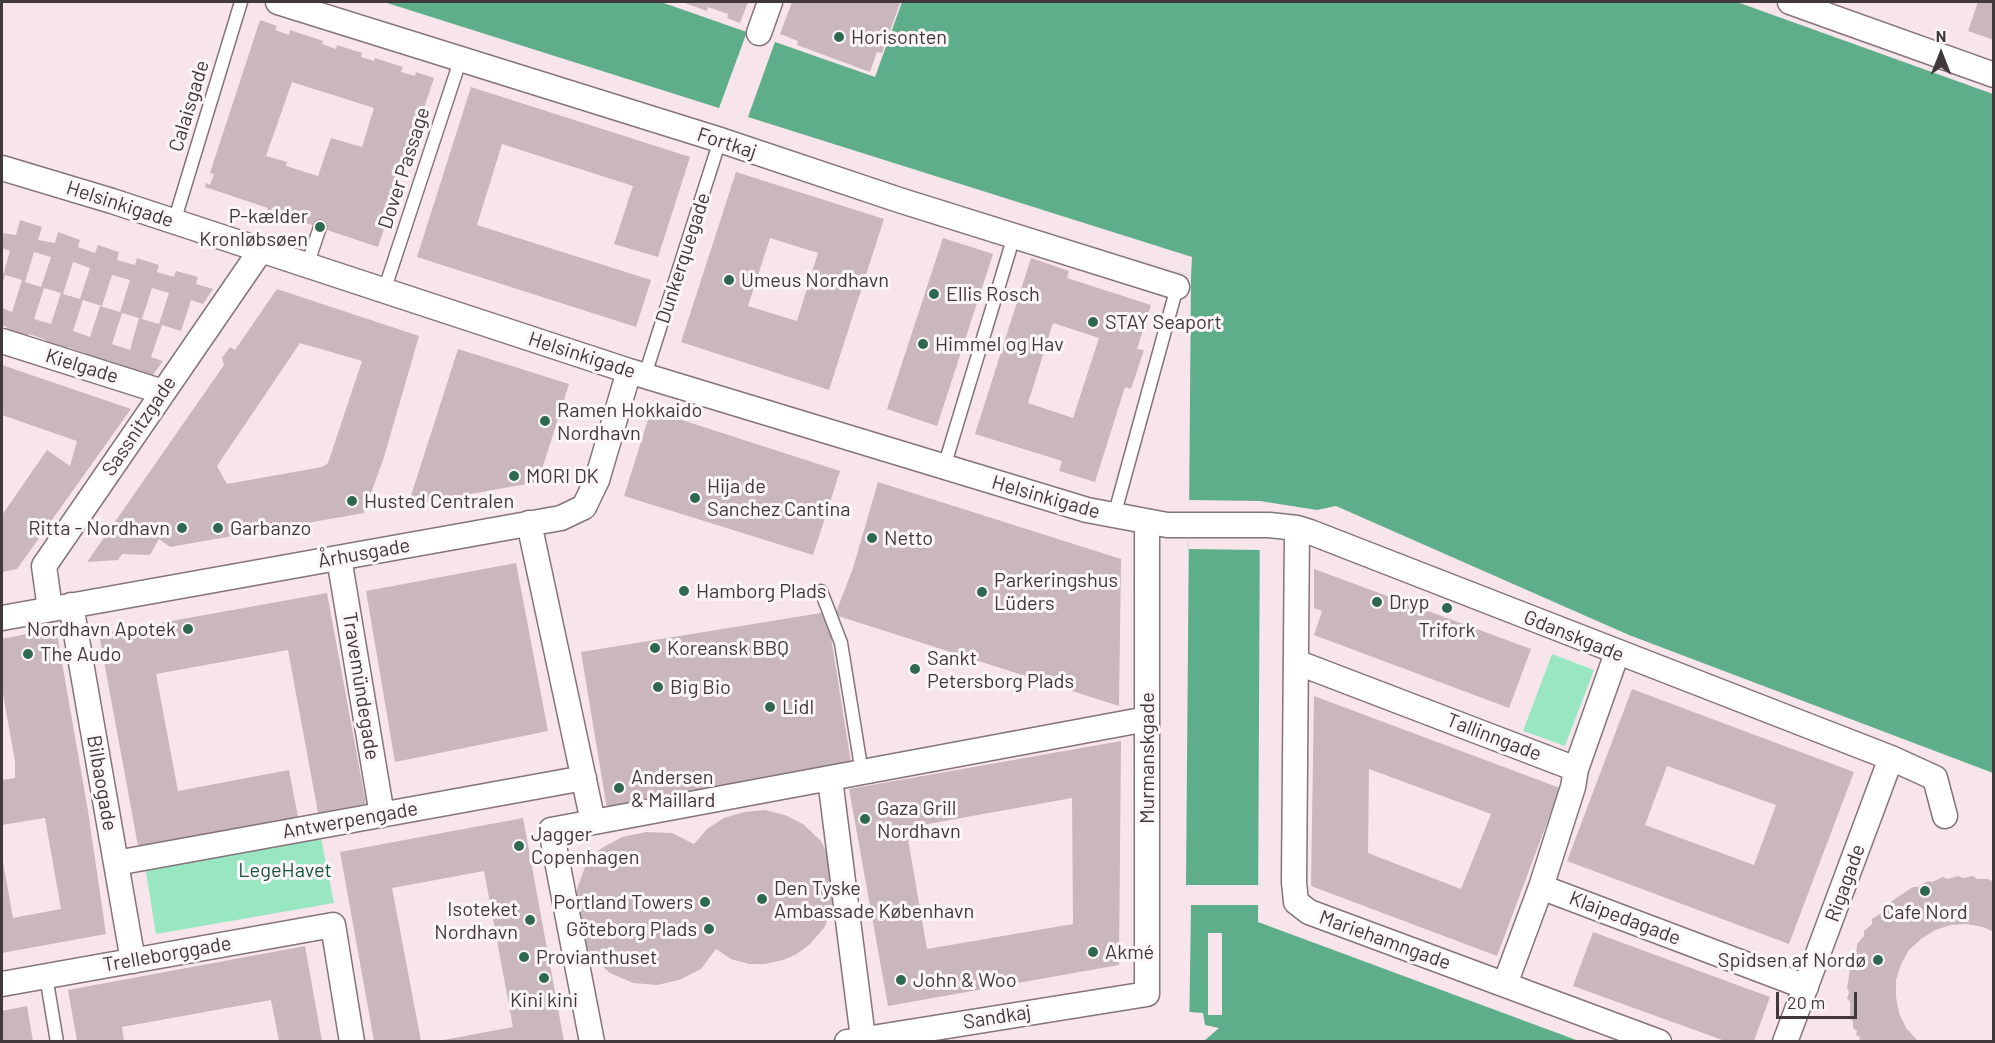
<!DOCTYPE html>
<meta charset="utf-8">
<style>
body{margin:0}
#map{position:relative;width:1995px;height:1043px;overflow:hidden;background:#f8e5ec;font-family:Barlow,sans-serif}
canvas{display:block}
.frame{position:absolute;inset:0;border:3px solid #40383b;pointer-events:none}
.north{position:absolute;left:1911px;top:24px;width:60px;height:60px;-webkit-text-stroke:4px #fdf6f8;paint-order:stroke;rotate:0deg;font-size:16px;font-weight:700;line-height:24px;text-align:center;color:#40383b}
.north::after{content:'';display:block;margin:auto;width:21px;height:27px;background:#40383b;clip-path:polygon(50% 0,100% 100%,50% 72%,0 100%)}
.scale{position:absolute;left:1776px;top:992px;width:81px;height:27px;box-sizing:border-box;border:3px solid #40383b;border-top:0;padding-left:8px;font-size:18px;line-height:21px;white-space:nowrap;color:#40383b;-webkit-text-stroke:4px #fdf6f8;paint-order:stroke}
</style>
<div id="map">
<canvas width="1995" height="1043"></canvas>
<div class="frame"></div>
<div class="north">N</div>
<div class="scale">20 m</div>
</div>
<script>
const context = document.querySelector('canvas').getContext('2d');
context.lineJoin = 'round';
function fillPath(path, color) { context.fillStyle = color; context.fill(path, 'evenodd'); }
const toPath = rows => new Path2D(rows.map(r => 'M' + r).join(''));
function stroke(path, color, width, dash) { context.strokeStyle = color; context.lineWidth = width; context.lineCap = dash ? 'butt' : 'round'; context.setLineDash(dash || []); context.stroke(path); }
function drawText(font, color, halo, rows, align = 'center') {
  context.font = font + ' Barlow,sans-serif'; context.lineWidth = 6; context.setLineDash([]); context.textBaseline = 'middle'; context.strokeStyle = halo; context.fillStyle = color; for (const [text, x, y, turn = 0] of rows) {
    context.save(); context.translate(x, y); context.rotate((+turn || 0) * Math.PI / 180); context.textAlign = isNaN(turn) ? turn : align; if (halo) context.strokeText(text, 0, 0); context.fillText(text, 0, 0); context.restore();
  }
}
fillPath(toPath([
 [1552,654,1594,670,1565,746,1523,731],
 [318,823,334,903,156,934,143,854]
]), '#98e7c2');
fillPath(toPath([
 [334,2,661,2,875,77,902,2,1737,2,1993,94,1993,773,1629,635,1336,506,1317,510,1260,501,1258,922,1579,1041,1189,1041,1191,906,1186,885,1191,276,929,191]
]), '#5eae8b');
fillPath(toPath([
 [331,2,384,2,719,108,748,29,776,39,748,117,1192,257,1191,276],
 [1189,500,1261,501,1261,550,1189,549],
 [1184,885,1260,885,1260,905,1188,905],
 [1208,933,1222,933,1222,1015,1208,1015],
 [1189,1012,1203,1013,1205,1025,1219,1028,1204,1041,1189,1041]
]), '#f8e5ec');
fillPath(toPath([
 [682,2,748,2,740,23,727,18,728,14,708,7,707,11],
 [792,2,896,2,900,3,882,53,877,52,870,72,797,45,798,41,780,34],
 [1978,2,1994,2,1994,40,1968,31],
 [260,20,277,26,275,30,289,35,290,30,323,41,322,44,336,49,337,45,362,53,361,57,374,61,375,58,403,67,401,72,415,76,416,72,434,78,378,247,282,215,283,211,272,208,270,212,267,211,268,208,205,187,206,183,210,185,214,174,210,173],
 [292,82,374,108,362,147,331,138,318,176,286,166,287,162,266,156],
 [471,87,690,157,658,257,614,244,633,186,502,144,477,225,651,280,636,327,417,257],
 [736,172,884,219,829,390,681,342],
 [770,238,818,253,797,321,748,306],
 [20,220,42,227,38,240,55,243,58,232,80,240,78,247,95,253,98,245,119,252,117,260,135,265,137,258,159,265,157,272,174,277,176,271,198,277,196,284,213,289,203,304,191,300,181,331,162,325,151,357,163,361,153,375,146,373,144,379,122,373,124,366,107,360,105,367,83,360,85,353,68,347,66,354,44,347,46,340,29,334,26,342,4,335,7,327,2,325,2,308,12,312,22,280,5,275,2,286,2,274,3,275,10,251,2,248,2,233,16,235],
 [34,252,51,257,41,287,25,282],
 [73,262,90,268,80,299,63,294],
 [112,275,130,280,120,312,100,306,90,337,73,331,83,300,102,306],
 [44,288,61,293,51,324,34,319],
 [152,288,169,293,159,324,142,319],
 [122,313,139,318,130,350,112,344],
 [943,238,993,254,937,426,887,409],
 [1031,258,1069,271,1067,278,1151,305,1137,349,1144,350,1131,389,1125,387,1095,482,1059,471,1062,461,975,434],
 [1053,323,1099,338,1073,418,1028,403],
 [277,289,419,336,384,457,364,513,170,547,159,539,150,555,122,554,118,560,87,562,224,365,222,358,230,347,235,350],
 [300,343,362,361,328,463,322,467,227,484,217,466],
 [458,349,569,384,538,482,408,505],
 [2,365,131,409,17,569,2,572,2,515,47,450,70,466,77,441,2,415],
 [651,410,840,471,813,555,624,496],
 [878,482,1121,559,1119,706,835,615,853,568],
 [516,563,548,731,395,762,366,591],
 [1314,569,1531,649,1509,708,1314,635,1322,611,1314,608],
 [327,593,366,804,318,813,288,650,156,674,178,791,289,770,298,817,138,846,99,634],
 [827,612,852,769,607,809,581,652],
 [56,628,88,811,106,934,2,953,2,856,13,918,61,909,45,818,2,825,2,780,15,778,15,761,2,689,2,639],
 [1632,689,1854,772,1789,944,1567,861],
 [1667,766,1776,805,1754,865,1645,825],
 [1314,696,1560,788,1497,956,1311,886],
 [1369,769,1491,814,1461,889,1368,853],
 [1121,741,1119,965,888,1006,849,789],
 [1072,798,1073,924,927,949,906,828],
 [765,810,785,815,803,824,821,841,832,863,834,894,832,911,824,928,810,944,797,954,783,960,765,964,749,964,731,959,716,949,701,969,679,980,657,985,633,983,610,973,592,957,581,937,576,914,577,889,585,867,600,849,622,837,646,832,672,833,694,844,707,829,724,818,744,812],
 [523,818,564,1041,438,1041,513,1027,484,871,392,888,421,1041,374,1041,340,852],
 [1958,876,1963,878,1973,876,1977,879,1988,879,1994,882,1994,932,1983,927,1967,924,1951,925,1935,930,1921,939,1909,950,1901,964,1896,980,1896,997,1899,1013,1906,1028,1918,1041,1859,1041,1860,1037,1856,1035,1857,1031,1853,1028,1853,1021,1850,1018,1850,1002,1847,998,1849,992,1847,988,1852,958,1857,948,1857,944,1864,936,1864,931,1872,924,1872,919,1881,913,1883,907,1913,887,1918,887,1928,881,1932,882,1943,877,1948,879],
 [1593,932,1770,997,1754,1041,1725,1041,1573,986],
 [305,946,322,1041,279,1041,271,1000,122,1027,124,1041,77,1041,68,990],
 [27,1006,33,1041,2,1041,2,1011]
]), '#c9b7bd');
const service = toPath([
 [174,222,241,2],
 [307,266,320,227],
 [384,291,461,58],
 [645,375,720,140],
 [944,467,1014,236],
 [1114,516,1177,287],
 [821,591,841,643,862,773],
 [46,976,57,1042]
]);
const minor = toPath([
 [278,2,720,140,899,200,1177,287],
 [1790,2,1994,75],
 [759,33,770,2],
 [2,168,112,201,629,371,1087,510,1167,525,1269,525,1297,528,1310,532,1891,758,1935,778,1945,816],
 [2,341,163,392],
 [529,523,593,822],
 [1297,528,1294,882,1296,902,1309,912,1659,1042],
 [339,558,382,815],
 [71,605,133,961],
 [50,609,44,566,261,250],
 [2,618,561,518,584,507,597,480,629,371],
 [1296,662,1576,769],
 [830,779,863,1038],
 [116,863,584,778],
 [1541,887,1806,987],
 [2,984,333,925,352,1042],
 [1505,984,1541,887,1573,787,1576,769,1617,653],
 [592,1042,551,830,1147,719],
 [847,1042,1147,994,1147,522],
 [1785,1042,1891,758]
]);
stroke(service, '#84737a', 15);
stroke(minor, '#84737a', 27);
stroke(service, '#fff', 12);
stroke(minor, '#fff', 24);
for (const [x, y, r, color] of [
 [839,37,6,"#2f6850"],
 [320,227,6,"#2f6850"],
 [729,280,6,"#2f6850"],
 [934,294,6,"#2f6850"],
 [1093,322,6,"#2f6850"],
 [923,344,6,"#2f6850"],
 [545,421,6,"#2f6850"],
 [514,476,6,"#2f6850"],
 [695,498,6,"#2f6850"],
 [352,501,6,"#2f6850"],
 [182,528,6,"#2f6850"],
 [218,528,6,"#2f6850"],
 [872,538,6,"#2f6850"],
 [684,591,6,"#2f6850"],
 [982,592,6,"#2f6850"],
 [1377,602,6,"#2f6850"],
 [1447,608,6,"#2f6850"],
 [188,629,6,"#2f6850"],
 [655,648,6,"#2f6850"],
 [28,654,6,"#2f6850"],
 [915,669,6,"#2f6850"],
 [658,687,6,"#2f6850"],
 [770,707,6,"#2f6850"],
 [619,788,6,"#2f6850"],
 [865,819,6,"#2f6850"],
 [519,846,6,"#2f6850"],
 [1925,891,6,"#2f6850"],
 [762,899,6,"#2f6850"],
 [705,902,6,"#2f6850"],
 [530,920,6,"#2f6850"],
 [709,929,6,"#2f6850"],
 [1093,952,6,"#2f6850"],
 [524,957,6,"#2f6850"],
 [1878,960,6,"#2f6850"],
 [544,978,6,"#2f6850"],
 [901,980,6,"#2f6850"]
]) { const dot = new Path2D(); dot.arc(x, y, r, 0, 2 * Math.PI); context.fillStyle = color; context.fill(dot); stroke(dot, '#fdf6f8', 2); }
drawText('20px', '#40383b', '#fdf6f8', [
 ["Horisonten",851,37],
 ["P-kælder",308,216,"right"],
 ["Kronløbsøen",308,239,"right"],
 ["Umeus Nordhavn",741,280],
 ["Ellis Rosch",946,294],
 ["STAY Seaport",1105,322],
 ["Himmel og Hav",935,344],
 ["Ramen Hokkaido",557,410],
 ["Nordhavn",557,433],
 ["MORI DK",526,476],
 ["Hija de",707,486],
 ["Sanchez Cantina",707,509],
 ["Husted Centralen",364,501],
 ["Ritta - Nordhavn",170,528,"right"],
 ["Garbanzo",230,528],
 ["Netto",884,538],
 ["Parkeringshus",994,580],
 ["Lüders",994,603],
 ["Hamborg Plads",696,591],
 ["Dryp",1389,602],
 ["Nordhavn Apotek",176,629,"right"],
 ["Trifork",1447,630,"center"],
 ["Koreansk BBQ",667,648],
 ["The Audo",40,654],
 ["Sankt",927,658],
 ["Petersborg Plads",927,681],
 ["Big Bio",670,687],
 ["Lidl",782,707],
 ["Andersen",631,777],
 ["& Maillard",631,800],
 ["Gaza Grill",877,808],
 ["Nordhavn",877,831],
 ["Jagger",531,834],
 ["Copenhagen",531,857],
 ["Den Tyske",774,888],
 ["Ambassade København",774,911],
 ["Portland Towers",693,902,"right"],
 ["Isoteket",518,909,"right"],
 ["Nordhavn",518,932,"right"],
 ["Cafe Nord",1925,912,"center"],
 ["Göteborg Plads",697,929,"right"],
 ["Akmé",1105,952],
 ["Provianthuset",536,957],
 ["Spidsen af Nordø",1866,960,"right"],
 ["John & Woo",913,980],
 ["Kini kini",544,1000,"center"]
], 'left');
drawText('20px', '#40383b', '#fdf6f8', [
 ["Calaisgade",189,106,-73],
 ["Fortkaj",727,143,18],
 ["Dover Passage",404,168,-72],
 ["Helsinkigade",120,204,18],
 ["Dunkerquegade",683,258,-72],
 ["Helsinkigade",582,355,18],
 ["Kielgade",82,366,17],
 ["Sassnitzgade",139,426,-56],
 ["Helsinkigade",1046,497,16],
 ["Århusgade",364,553,-10],
 ["Gdanskgade",1574,636,22],
 ["Travemündegade",361,686,81],
 ["Tallinngade",1494,737,21],
 ["Murmanskgade",1147,758,-90],
 ["Bilbaogade",102,783,80],
 ["Antwerpengade",350,820,-10],
 ["Rigagade",1845,883,-70],
 ["Klaipedagade",1625,918,21],
 ["Mariehamngade",1385,940,20],
 ["Trelleborggade",167,954,-10],
 ["Sandkaj",997,1017,-9]
]);
drawText('20px', '#17553d', '#fdf6f8', [
 ["LegeHavet",285,870]
]);
</script>
